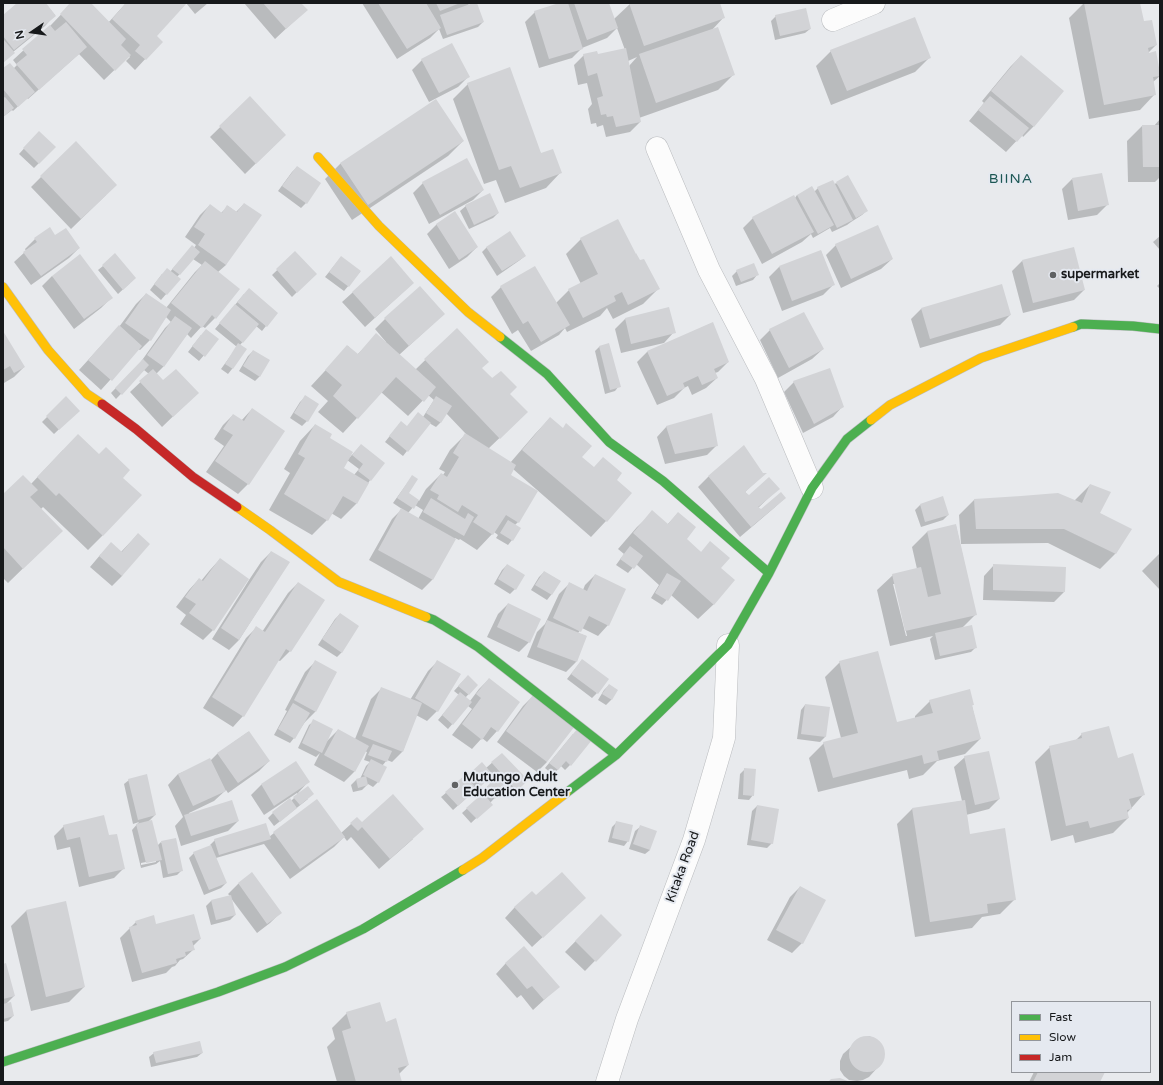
<!DOCTYPE html>
<style>
body{margin:0}
#map{position:relative;width:1163px;height:1085px;overflow:hidden;background:#e8eaed;font-family:"Varela Round",sans-serif}
canvas{display:block}
.frame{position:absolute;inset:0;border:4px solid #17191b;pointer-events:none}
.legend{position:absolute;left:1011px;top:1001px;width:140px;height:72px;box-sizing:border-box;background:#e5e9f0;border:1px solid #93969b;margin:0;padding:5px 7px;list-style:none;font-size:12px;color:#17191b}
.legend li{display:flex;align-items:center;gap:8px;height:20px}
.legend b{width:20px;border:1px solid #93969b}
.north{position:absolute;left:12px;top:12px;width:40px;height:40px;-webkit-text-stroke:3px #e5e9f0;paint-order:stroke;rotate:257deg;font-size:11px;font-weight:700;line-height:16px;text-align:center;color:#17191b}
.north::after{content:'';display:block;margin:auto;width:14px;height:18px;background:#17191b;clip-path:polygon(50% 0,100% 100%,50% 72%,0 100%)}
</style>
<div id="map">
<canvas width="1163" height="1085"></canvas>
<div class="frame"></div>
<ul class="legend">
<li><b style="height:5px;background:#4caf50"></b>Fast</li>
<li><b style="height:5px;background:#ffc107"></b>Slow</li>
<li><b style="height:5px;background:#c62828"></b>Jam</li>
</ul>
<div class="north">N</div>
</div>
<script>
const context = document.querySelector('canvas').getContext('2d');
context.lineJoin = 'round';
function fillPath(path, color) { context.fillStyle = color; context.fill(path, 'evenodd'); }
const toPath = rows => new Path2D(rows.map(r => 'M' + r).join(''));
function stroke(path, color, width, dash) { context.strokeStyle = color; context.lineWidth = width; context.lineCap = dash ? 'butt' : 'round'; context.setLineDash(dash || []); context.stroke(path); }
function drawText(font, color, halo, rows, align = 'center') {
  context.font = font + ' "Varela Round",sans-serif'; context.lineWidth = 4; context.setLineDash([]); context.textBaseline = 'middle'; context.strokeStyle = halo; context.fillStyle = color; for (const [text, x, y, turn = 0] of rows) {
    context.save(); context.translate(x, y); context.rotate((+turn || 0) * Math.PI / 180); context.textAlign = isNaN(turn) ? turn : align; if (halo) context.strokeText(text, 0, 0); context.fillText(text, 0, 0); context.restore();
  }
}
fillPath(toPath([
 [19,3,45,3,55,15,45,26,13,52,3,62,3,16],
 [72,3,89,3,108,23,126,3,185,3,155,37,161,42,135,70,126,61,130,57,129,56,104,80,79,54,28,99,27,98,13,111,12,110,3,117,3,70,14,68,17,65,13,60,51,25],
 [186,3,208,3,195,14],
 [244,3,300,3,306,10,275,39],
 [362,3,470,3,467,6,483,22,478,27,443,39,439,29,430,38,397,59],
 [562,3,608,3,614,19,631,3,719,3,724,17,712,30,733,75,718,90,639,118,640,122,630,132,606,137,603,125,597,127,596,123,591,124,588,109,592,104,587,83,578,85,574,65,584,55,598,55,625,50,617,28,607,38,582,48,572,58,539,68,525,22,535,12],
 [637,57,629,66,628,61],
 [1084,3,1139,3,1143,23,1156,45,1147,54,1160,76,1153,82,1155,94,1140,110,1089,119,1069,18],
 [776,16,810,29,805,33,775,40,771,21],
 [831,51,930,57,915,72,831,105,816,66],
 [1021,56,1063,91,1033,127,1023,137,1022,135,1006,152,969,121,984,103,982,101,1011,66],
 [422,60,468,77,458,87,429,102,412,70],
 [468,84,561,172,546,188,505,203,496,180,484,184,453,99],
 [250,98,285,135,245,174,210,137],
 [436,100,463,141,448,156,352,220,325,179,340,164],
 [1160,119,1160,177,1155,182,1128,182,1127,141,1142,126,1154,126],
 [39,132,55,147,34,168,19,154],
 [297,167,306,203,301,208,278,191,292,172],
 [41,177,106,195,71,229,31,187],
 [1072,179,1107,205,1097,215,1068,220,1062,189],
 [423,183,483,190,473,200,429,224,413,193],
 [836,183,867,210,862,215,851,222,847,225,832,232,830,228,813,238,811,234,802,242,762,264,743,228,753,218,795,198,797,195,814,192,818,188,835,184],
 [244,204,226,265,218,272,215,318,205,328,202,326,191,338,187,334,163,367,156,374,187,403,162,427,130,392,149,374,144,370,116,399,111,393,140,363,165,328,171,322,166,317,150,340,140,350,138,349,101,390,79,370,109,337,119,327,136,304,146,294,166,308,195,272,202,265,193,259,177,277,179,279,161,300,150,290,162,274,170,272,188,251,194,248,196,245,185,237,200,215,210,205,221,213,228,206,236,212],
 [467,205,498,213,493,218,469,229,460,211],
 [437,224,477,247,467,257,449,269,427,234],
 [1160,236,1160,250,1153,242],
 [55,237,79,248,69,258,31,285,14,262,26,251,25,249,35,239],
 [581,239,635,255,658,289,643,304,613,319,607,308,600,316,567,332,565,328,559,335,531,351,518,330,512,334,491,297,501,287,556,303,569,290,581,284,566,254],
 [836,245,892,259,881,269,841,288,826,255],
 [487,247,525,256,520,260,497,276,482,252],
 [821,251,833,285,823,295,782,311,769,277,779,267],
 [295,253,315,274,292,297,272,275],
 [341,257,360,272,344,291,325,277],
 [391,258,413,283,365,327,342,302],
 [1022,261,1084,290,1074,300,1023,313,1012,271],
 [103,266,130,283,118,294,98,270],
 [737,271,757,275,753,280,736,286,732,276],
 [52,276,111,298,101,308,74,329,42,286],
 [1160,283,1160,289,1157,286],
 [244,294,266,326,262,331,256,326,240,345,245,349,232,369,228,374,221,369,237,347,215,329],
 [921,309,1010,315,1000,325,920,348,911,319],
 [385,319,433,324,399,355,415,370,457,329,481,368,509,394,511,427,488,449,510,463,535,434,550,418,581,457,594,468,615,480,631,493,606,521,591,537,513,469,509,475,518,522,514,526,512,540,508,545,496,538,498,535,494,532,477,550,460,539,459,540,455,538,432,580,422,590,369,560,392,519,402,509,393,503,408,482,412,477,407,494,419,501,426,489,441,474,443,475,445,472,439,469,450,450,466,434,446,413,440,423,436,427,429,423,403,456,385,442,401,422,407,427,423,417,434,400,428,395,408,416,381,392,343,433,318,412,328,401,311,386,348,346,357,355,376,335,385,343,386,342,375,329],
 [415,505,423,510,418,519,408,513],
 [625,319,674,332,664,343,621,353,615,329],
 [712,323,728,362,718,372,715,373,717,378,706,388,692,395,688,386,684,388,674,398,657,405,637,362,647,352],
 [770,330,823,349,812,359,778,378,760,340],
 [3,334,24,367,14,377,4,383,3,381],
 [201,335,218,339,199,361,188,352],
 [600,346,619,386,615,391,605,394,595,351],
 [253,351,260,376,255,381,239,371,248,356],
 [794,382,843,406,833,417,803,433,784,392],
 [305,397,307,421,302,426,290,418,300,402],
 [66,398,78,411,54,434,42,422],
 [252,409,248,484,238,494,206,472,224,446,214,439,223,425,233,415,241,421],
 [315,425,328,439,350,457,361,445,370,480,356,504,341,519,331,513,327,520,312,535,269,510,290,473,284,469,300,441],
 [347,460,359,469,354,475,342,468],
 [667,426,717,445,707,455,665,464,657,437],
 [744,447,763,474,764,474,745,492,749,496,778,489,758,508,761,511,785,498,774,508,740,537,698,487,708,477],
 [63,450,122,478,103,535,88,550,43,507,41,509,46,546,8,583,3,578,3,496,31,484],
 [1090,485,1099,513,1130,529,1115,554,1100,569,1048,543,961,544,959,515,974,500,1075,500],
 [920,505,948,515,943,520,921,527,915,510],
 [653,512,667,525,678,513,685,539,720,568,714,604,698,619,671,595,662,605,651,598,659,585,636,564,628,573,616,565,624,554,618,549,637,527],
 [956,526,976,614,962,628,976,647,971,652,935,660,930,639,933,636,890,646,877,590,893,575,917,569,912,547,927,532],
 [893,584,896,584,907,636,906,636],
 [138,534,122,576,112,586,90,567,101,554,121,552],
 [271,552,288,563,239,640,229,650,212,639,249,580,248,579,213,630,203,640,180,624,186,615,176,607,189,590,199,579,201,581,210,570,220,559,249,580,261,562],
 [1160,553,1160,590,1142,571],
 [507,565,515,589,510,594,494,584,502,570],
 [994,565,1064,592,1054,602,983,600,984,576],
 [544,572,560,581,551,595,547,600,531,590,539,577],
 [595,575,608,625,598,636,582,628,578,633,586,636,576,662,566,672,527,657,537,632,545,624,559,594,570,583,583,590,585,585],
 [298,583,290,651,280,661,278,660,243,716,233,727,203,708,246,638,256,628,262,632,288,593],
 [508,604,529,642,519,652,487,637,498,614],
 [340,614,342,652,337,657,318,645,335,619],
 [582,660,597,693,592,698,567,679],
 [438,661,437,711,427,721,416,715,403,751,392,762,387,760,382,766,378,782,373,787,368,784,362,790,353,792,351,785,356,780,360,779,366,766,370,762,364,760,367,752,365,751,354,772,344,782,314,765,320,753,316,757,298,748,309,725,314,721,327,741,338,730,355,739,371,699,381,689,410,700,428,671],
 [315,662,336,673,315,712,305,722,294,738,290,743,274,735,287,711,285,710,305,672],
 [840,662,896,724,915,719,915,716,930,701,973,704,972,706,980,739,965,754,937,761,923,775,909,779,907,770,818,792,809,758,824,743,841,738,825,677],
 [489,679,497,731,487,742,482,738,472,749,452,735,472,709,468,706,448,729,438,720,459,695,454,691,463,681,477,685,465,698,470,701,479,689],
 [609,685,617,690,611,700,606,705,598,700,604,690],
 [533,696,547,762,537,772,497,742,523,706],
 [805,705,829,708,825,737,820,742,797,739,801,710],
 [248,732,269,761,259,771,228,793,226,790,214,801,189,813,189,814,238,821,228,831,181,846,175,826,183,817,168,785,178,774,210,761,217,754],
 [573,734,570,765,565,770,561,766,553,775,545,768],
 [1082,734,1117,759,1143,795,1127,813,1128,818,1113,833,1075,843,1073,835,1051,841,1035,762,1050,747,1075,741],
 [502,754,527,780,512,795,505,787,490,803,486,809,471,823,462,813,482,795,480,794,496,778,493,774,453,810,441,797,470,773,486,768],
 [965,757,999,799,989,809,966,815,969,835,1015,899,1000,914,982,917,972,928,915,937,897,824,912,809,962,801,954,767],
 [296,763,308,782,298,793,308,799,274,826,268,818,273,813,291,801,298,794,297,793,264,815,251,795,261,785],
 [745,769,753,795,749,800,738,799,740,774],
 [129,780,155,815,148,822,157,846,161,842,182,870,177,875,163,878,160,861,156,864,141,868,132,830,139,822,133,824,124,784],
 [156,860,156,862,141,865,141,863],
 [757,806,772,843,767,848,747,845,752,811],
 [617,822,628,841,624,846,608,842,612,827],
 [362,823,413,839,379,869,351,837,347,841,344,837,334,847,290,879,264,844,216,858,226,883,221,888,204,895,189,858,194,853,211,846,210,845,215,840,269,837,274,833,341,833,351,824],
 [64,826,108,837,124,868,114,878,79,887,70,847,57,850,54,836],
 [640,827,650,850,645,854,629,849,635,831],
 [252,874,280,913,270,923,257,933,230,897,235,915,230,920,211,925,206,906,211,901,230,896,228,894,238,884],
 [800,887,802,943,792,953,767,940,790,897],
 [536,897,574,908,532,947,505,918,515,907],
 [65,902,84,987,69,1002,31,1011,11,926,26,911],
 [601,915,620,935,585,971,565,952],
 [136,922,155,926,200,939,193,946,194,949,183,959,180,960,175,966,172,967,166,973,132,982,120,938],
 [506,963,558,987,533,1010,521,995,517,998,496,974],
 [3,965,14,996,5,1005,13,1016,8,1021,3,1022],
 [347,1013,385,1023,408,1065,399,1074,401,1082,337,1082,327,1047,335,1039,332,1028],
 [869,1036,876,1039,882,1046,884,1054,883,1060,879,1066,869,1077,863,1080,857,1081,849,1080,844,1076,840,1070,840,1061,843,1054,861,1038],
 [154,1053,202,1053,197,1057,151,1067,149,1057],
 [1034,1072,1104,1072,1099,1082,1029,1082]
]), '#0003');
fillPath(toPath([
 [17,3,46,3,56,16,14,50,3,36,3,15],
 [70,3,91,3,126,39,121,45,131,55,115,71,60,14],
 [126,3,187,3,157,36,163,42,146,60,135,51,140,45,112,19],
 [263,3,301,3,308,10,286,29],
 [378,3,426,3,441,28,407,49],
 [436,3,460,3,440,11],
 [473,3,477,3,484,22,447,35,440,15],
 [559,3,568,3,583,49,549,59,534,11],
 [574,3,609,3,618,28,587,40],
 [629,3,720,3,725,18,644,46],
 [1084,3,1140,3,1144,21,1152,20,1157,45,1148,48,1149,53,1156,51,1160,73,1160,76,1153,77,1156,95,1104,105],
 [806,8,811,29,780,36,775,15],
 [915,17,931,58,847,91,830,50],
 [66,22,87,47,39,90,16,64,27,55,22,49,50,25,55,31],
 [718,27,735,75,656,103,639,54],
 [3,40,4,40,15,53,3,63],
 [452,43,470,77,439,93,421,59],
 [626,48,641,122,616,127,613,116,607,117,606,114,601,115,597,98,603,96,597,73,588,76,583,54,597,51,598,54],
 [1021,55,1064,91,1034,127,991,91],
 [10,63,35,92,18,107,3,89,3,68],
 [510,67,541,153,553,149,562,173,520,188,511,166,499,170,467,83],
 [250,96,286,135,256,164,219,126],
 [990,96,1029,128,1017,142,978,110],
 [5,97,14,108,3,117,3,98],
 [436,99,464,141,368,205,340,163],
 [1142,125,1160,125,1160,167,1143,167],
 [39,131,56,147,39,164,23,148],
 [76,141,117,185,81,219,40,176],
 [467,158,484,190,440,215,422,182],
 [297,166,321,183,307,204,282,186],
 [1102,173,1109,205,1078,211,1072,178],
 [848,175,868,211,856,218,836,182],
 [833,180,853,220,837,228,817,187],
 [812,186,834,225,818,234,797,195],
 [490,193,499,213,474,225,465,205],
 [794,195,814,232,772,254,752,217],
 [244,203,262,215,226,265,198,245,205,234,194,227,210,204,222,213,227,205,237,212],
 [455,211,478,247,459,260,436,224],
 [618,219,636,254,636,253,640,260,644,259,660,289,628,305,622,292,614,296,616,301,583,318,568,289,598,274,580,238],
 [878,225,893,259,851,279,835,244],
 [50,227,55,235,66,228,80,248,41,276,23,252,37,242,34,238],
 [510,231,526,256,502,271,486,247],
 [192,245,200,252,180,275,172,269],
 [1074,247,1085,290,1033,303,1022,260],
 [821,250,835,285,792,301,779,266],
 [295,251,317,274,297,293,276,269],
 [115,253,136,278,123,290,102,265],
 [80,254,113,298,84,319,52,276],
 [341,256,361,271,349,287,329,272],
 [391,256,414,283,375,318,352,292],
 [205,261,240,289,216,319,212,315,202,328,171,303],
 [754,263,759,275,741,282,736,270],
 [535,266,570,325,541,342,528,321,523,324,500,286],
 [167,268,181,279,167,295,154,284],
 [1002,284,1011,315,930,339,921,308],
 [420,286,445,314,409,346,384,318],
 [249,288,278,313,267,327,237,302],
 [146,293,171,310,151,341,125,323],
 [235,304,259,324,243,343,219,323],
 [669,307,676,333,631,344,625,318],
 [804,312,824,349,789,368,769,329],
 [175,316,192,328,164,367,147,355],
 [713,322,729,362,714,369,718,378,702,385,698,376,683,383,685,388,667,396,647,351],
 [119,325,142,346,112,381,88,360],
 [457,328,489,362,482,368,492,378,501,371,517,387,510,394,528,412,500,439,424,359],
 [206,329,219,339,205,357,192,346],
 [3,331,25,367,14,373,10,366,3,370],
 [376,333,436,387,424,402,396,377,358,419,333,396,342,385,325,370,347,345,358,354],
 [238,343,247,349,233,369,225,364],
 [609,343,621,387,610,390,599,346],
 [253,350,270,360,260,377,243,366],
 [143,359,149,365,122,395,115,388],
 [830,368,844,407,814,424,793,381],
 [153,369,163,380,176,369,199,393,173,417,139,381],
 [305,395,319,404,308,422,294,413],
 [66,396,80,411,59,430,46,416],
 [436,396,452,406,441,423,426,413],
 [252,408,285,431,249,485,215,461,233,435,223,429,233,414,244,421],
 [418,412,431,423,408,452,389,436,401,421,407,426],
 [712,413,718,446,675,454,666,426],
 [550,417,563,428,566,423,592,446,582,457,594,467,603,457,622,473,617,480,632,493,607,522,522,450],
 [315,424,332,434,330,438,353,452,344,468,369,483,357,504,343,496,328,521,284,494,305,458,298,454],
 [465,433,516,465,511,475,538,491,519,523,506,515,493,535,473,522,478,515,462,505,458,512,437,499,439,495,430,490,441,473,447,477,459,457,453,453],
 [78,434,99,454,106,447,130,470,123,478,142,495,103,536,59,493,56,496,37,477],
 [361,444,385,463,371,481,358,471,363,464,352,455],
 [744,445,763,473,767,473,745,492,749,495,769,477,780,489,758,507,761,509,781,492,786,498,751,527,708,476],
 [23,475,38,490,30,497,63,531,23,569,3,547,3,494],
 [412,475,418,479,409,493,419,500,414,509,397,498],
 [1090,484,1111,492,1100,513,1132,529,1116,554,1064,529,976,529,974,499,1021,496,1058,493,1082,503],
 [943,496,949,515,925,522,920,504],
 [431,498,465,519,468,513,474,517,464,536,423,512],
 [401,508,456,539,433,580,378,550],
 [652,510,668,524,678,512,696,527,687,539,701,552,710,541,730,558,721,568,735,580,714,605,633,533],
 [508,520,521,528,513,541,500,533],
 [956,524,977,615,905,631,892,574,921,567,928,597,941,594,927,531],
 [138,533,150,544,122,576,99,556,111,542,122,552],
 [630,546,643,556,634,569,620,559],
 [271,551,290,562,239,640,221,628],
 [220,558,249,579,214,631,189,613,196,604,185,597,199,578,203,581],
 [507,564,525,575,516,590,498,579],
 [993,564,1066,567,1065,592,993,590],
 [544,571,561,581,552,595,535,585],
 [667,573,681,581,668,601,655,593],
 [595,574,626,589,609,626,589,616,581,632,553,618,569,582,587,591],
 [298,582,325,600,291,652,286,649,244,717,212,697,256,626,265,632],
 [508,603,541,619,530,643,497,627],
 [340,613,359,626,342,653,322,639],
 [547,620,587,636,577,662,537,647],
 [972,625,977,648,940,656,935,633],
 [878,651,897,722,933,713,929,700,970,689,974,705,972,705,981,739,937,751,939,760,924,764,922,755,833,778,823,742,858,733,839,661],
 [582,659,609,679,598,694,571,674],
 [315,660,337,672,316,712,294,700],
 [437,660,461,674,438,712,415,698],
 [468,675,478,685,469,695,458,686],
 [489,678,520,702,498,732,491,727,482,740,462,724,481,698,476,694],
 [609,684,618,690,612,700,602,694],
 [381,687,422,703,403,752,362,736],
 [460,692,472,702,453,725,442,715],
 [533,695,575,726,547,762,506,731],
 [293,703,310,713,295,739,278,729],
 [805,704,830,707,826,737,801,734],
 [313,719,333,729,322,753,302,743],
 [1109,726,1118,758,1133,753,1145,795,1129,799,1132,809,1127,810,1129,818,1090,828,1088,821,1066,826,1049,746,1082,738,1081,733],
 [578,728,592,740,571,766,566,761,558,770,549,763],
 [338,729,369,746,355,772,324,755],
 [249,731,270,761,238,783,217,753],
 [373,744,392,751,387,762,368,755],
 [989,751,1000,799,975,805,964,756],
 [502,753,528,780,517,791,491,762],
 [210,758,226,791,193,806,178,774],
 [371,759,387,767,379,783,363,775],
 [296,761,310,782,274,806,261,784],
 [482,762,493,775,481,786,470,773],
 [744,768,756,769,754,796,743,795],
 [147,774,156,815,138,820,128,779],
 [465,775,477,789,458,806,445,792],
 [366,776,368,785,358,788,356,779],
 [496,776,507,786,495,799,485,789],
 [308,786,314,794,300,805,293,797],
 [483,793,493,805,477,819,466,808],
 [393,794,424,829,390,859,362,827,358,831,350,823,357,817,362,822],
 [290,798,297,808,280,822,272,812],
 [317,799,345,837,300,869,273,832],
 [232,800,239,821,191,836,184,815],
 [965,800,970,834,1005,828,1016,900,987,904,988,913,930,922,912,808],
 [757,805,779,809,773,844,751,840],
 [104,815,109,835,117,834,125,869,89,877,80,837,67,840,63,825],
 [152,820,162,860,146,863,136,824],
 [616,821,633,825,629,842,612,838],
 [266,823,271,839,219,855,214,839],
 [640,825,657,831,650,850,633,844],
 [176,838,183,871,168,874,161,841],
 [211,845,227,883,209,890,193,852],
 [252,872,282,913,267,924,238,883],
 [562,872,586,898,543,938,514,907,532,891,536,895],
 [800,886,826,900,803,944,776,930],
 [231,895,236,915,216,920,211,900],
 [66,901,85,987,46,997,26,910],
 [194,914,201,939,192,941,195,950,185,952,186,956,176,959,177,963,142,973,129,927,137,925,135,921,154,915,156,924],
 [601,914,622,935,596,962,575,941],
 [524,946,560,987,544,1000,532,986,527,989,505,963],
 [6,963,15,996,3,999,3,964],
 [11,1002,14,1016,3,1019,3,1004],
 [380,1002,386,1022,396,1018,409,1065,398,1068,402,1082,356,1082,342,1031,351,1028,346,1012],
 '849 1054a18 18 0 1 1 36 0a18 18 0 1 1-36 0Z',
 [200,1041,203,1053,156,1063,153,1052],
 [1038,1072,1105,1072,1100,1082,1033,1082],
 [840,1078,850,1082,828,1082,831,1079]
]), '#d2d3d6');
const street = toPath([
 [833,20,874,3],
 [657,148,709,270,766,379,812,488],
 [607,1082,627,1019,694,840,724,738,728,645]
]);
const fast = toPath([
 [1073,327,1081,324,1133,326,1160,329],
 [500,337,547,374,609,442,663,481,769,573],
 [426,617,434,620,478,647,616,755],
 [566,793,616,755,728,645,769,573,812,488,847,439,871,420],
 [3,1062,218,992,285,967,363,929,463,870]
]);
const slow = toPath([
 [318,157,379,226,468,312,500,337],
 [3,287,48,350,87,394,102,404],
 [871,420,890,405,981,358,1073,327],
 [237,507,270,530,339,582,426,617],
 [463,870,482,858,566,793]
]);
const jam = toPath([
 [102,404,136,429,193,477,237,507]
]);
stroke(street, '#babcbf', 23);
stroke(fast, '#babcbf', 10);
stroke(slow, '#babcbf', 10);
stroke(jam, '#babcbf', 10);
stroke(street, '#fcfcfc', 22);
stroke(fast, '#4caf50', 9);
stroke(slow, '#ffc107', 9);
stroke(jam, '#c62828', 9);
for (const [x, y, r, color] of [
 [1053,275,4,"#606264"],
 [455,785,4,"#606264"]
]) { const dot = new Path2D(); dot.arc(x, y, r, 0, 2 * Math.PI); context.fillStyle = color; context.fill(dot); stroke(dot, '#e5e9f0', 1.5); }
drawText('bold 13px', '#17191b', '#e5e9f0', [
 ["supermarket",1061,275],
 ["Mutungo Adult",463,778],
 ["Education Center",463,793]
], 'left');
drawText('13px', '#17191b', '#e5e9f0', [
 ["Kitaka Road",683,867,-70]
]);
context.letterSpacing = '1px';
drawText('14px', '#1c5753', '#e5e9f0', [
 ["BIINA",1011,179]
]);
context.letterSpacing = '0px';
</script>
